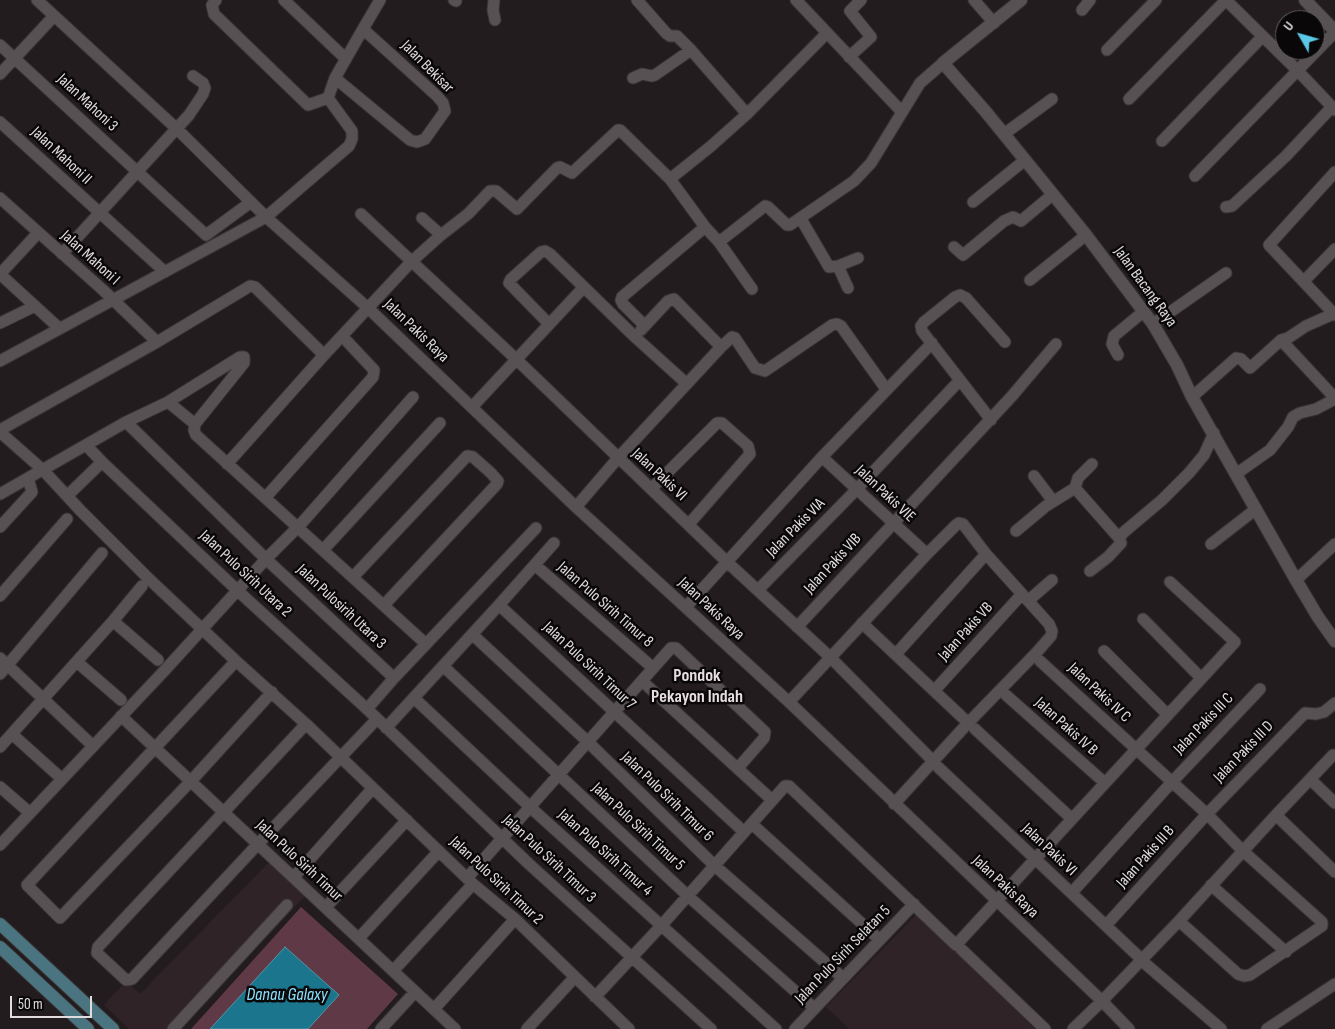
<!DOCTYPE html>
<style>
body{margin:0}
#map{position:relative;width:1335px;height:1029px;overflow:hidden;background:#221c1e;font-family:"Sofia Sans Condensed",sans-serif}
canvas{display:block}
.north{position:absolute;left:1275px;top:10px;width:50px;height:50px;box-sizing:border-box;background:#0a0708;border:1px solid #605d5e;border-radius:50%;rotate:308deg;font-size:14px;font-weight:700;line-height:20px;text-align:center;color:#e1ddde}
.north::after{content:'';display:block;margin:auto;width:18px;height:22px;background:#5bc8e7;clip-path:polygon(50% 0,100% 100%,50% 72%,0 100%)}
.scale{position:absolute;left:10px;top:996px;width:82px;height:22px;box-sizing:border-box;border:2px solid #e1ddde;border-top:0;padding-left:6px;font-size:15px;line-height:18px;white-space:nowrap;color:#e1ddde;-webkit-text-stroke:4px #0a0708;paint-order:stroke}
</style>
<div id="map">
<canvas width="1335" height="1029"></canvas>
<div class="north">U</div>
<div class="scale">50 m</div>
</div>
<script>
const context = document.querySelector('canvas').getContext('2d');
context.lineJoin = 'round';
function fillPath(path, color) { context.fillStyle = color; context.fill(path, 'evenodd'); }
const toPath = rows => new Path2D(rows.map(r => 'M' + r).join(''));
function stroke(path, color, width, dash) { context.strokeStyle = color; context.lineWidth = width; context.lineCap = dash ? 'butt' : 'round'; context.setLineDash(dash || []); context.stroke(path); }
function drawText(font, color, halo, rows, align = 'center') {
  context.font = font + ' "Sofia Sans Condensed",sans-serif'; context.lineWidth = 5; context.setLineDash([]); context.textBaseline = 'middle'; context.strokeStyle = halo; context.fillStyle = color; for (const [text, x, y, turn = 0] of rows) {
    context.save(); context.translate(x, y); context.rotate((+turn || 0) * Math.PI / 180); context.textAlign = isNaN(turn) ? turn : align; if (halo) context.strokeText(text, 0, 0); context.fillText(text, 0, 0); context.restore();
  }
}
fillPath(toPath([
 [270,861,306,895,180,1029,129,1029,104,1005,126,981,140,994],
 [917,914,1035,1029,849,1029,826,1007]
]), '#2f2327');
fillPath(toPath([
 [301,907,398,994,367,1029,191,1029]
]), '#5f3945');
const water = toPath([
 [285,947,339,995,308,1029,210,1029,285,947]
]);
fillPath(water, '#1b758c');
stroke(water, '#5694a5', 1);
const minor = toPath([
 [37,0,177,129,266,217,368,308,576,507,789,702,1102,1001,1129,1029],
 [216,0,212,5,214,14,308,105,328,98,335,78],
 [284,0,346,59],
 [454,0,456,1],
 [494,0,493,10,495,20],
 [637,0,666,33,670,36,677,36,691,50,747,114],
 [796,0,902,112],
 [974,0,994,23],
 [1226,0,1298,71,1335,110],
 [1082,10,1090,0],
 [363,29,437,96,443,103,445,111,425,139,417,142,410,140,335,78,363,29,380,0],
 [0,45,206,235,251,202],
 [1107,50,1156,0],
 [849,57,871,37,850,11,861,0],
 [0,74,54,16],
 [633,78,642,74,652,76,655,75,691,50],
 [1129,99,1226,0],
 [0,122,165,272],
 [1004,134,1052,99],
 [1162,141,1262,37],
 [1335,172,1269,245,1335,315],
 [1195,176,1335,32],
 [670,179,710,147,747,114,827,33],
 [0,198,103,290,157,342],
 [973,202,1025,160],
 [1226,207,1232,206,1286,156,1332,107],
 [361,214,517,360,726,561,830,657,933,761],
 [422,218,441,235],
 [801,219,829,267,838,266,858,258],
 [719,242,765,206,768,207,787,225,790,225,854,181,871,163,920,83,943,63],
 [954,247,963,255,1004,221,1013,217,1021,221,1052,195],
 [62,254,189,115,203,94,205,88,203,83,193,76],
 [838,266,848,288],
 [0,274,59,328],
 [0,274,38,233],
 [1030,280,1086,235],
 [1304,281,1335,249],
 [0,323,35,306],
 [549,324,509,283,511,279,541,252,545,251,550,254,635,337,687,384],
 [1153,324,1226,273],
 [644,325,623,304,621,300,622,297,705,227],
 [641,330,668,301,674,299,721,347],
 [1281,340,1335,398],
 [1118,355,1112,344,1114,336,1143,312],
 [0,361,266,217,349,146,352,139,352,131,328,98],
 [960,380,922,331,921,326,924,322,955,297,960,295,966,298,1005,342],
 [1192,397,1236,358,1241,359,1250,368,1281,340,1288,338,1306,326,1333,314],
 [168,402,195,424,194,430,196,435,426,644],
 [472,407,584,287],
 [126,422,266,559,394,678],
 [0,430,157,342,250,286,255,287,324,355],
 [0,432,43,470,80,510,148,578,236,661,306,724,473,884,515,919,629,1029],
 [86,445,102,462,238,591,367,709,529,864,711,1029],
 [822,457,927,554],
 [227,464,324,355,411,262,441,235,468,214,490,191,496,191,517,209,557,168,560,167,572,173,618,130,620,130,670,179,705,227,719,242,752,289],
 [1236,474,1270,450,1288,427,1293,417,1300,413,1316,409,1335,399],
 [1034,476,1053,501],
 [1075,488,1078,478,1092,464],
 [651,489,717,423,722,423,748,446,750,454,689,524],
 [0,494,126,422,168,402,240,357,244,357,244,363,195,424],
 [67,496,102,462],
 [265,498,373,377,374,370,342,336],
 [576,507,618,458,721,347,732,337,735,338,755,368,765,371,832,325,837,324,841,326,886,389],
 [0,527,32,492,28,478],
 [1016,531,1046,506,1075,488,1119,538],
 [1211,544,1256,509],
 [323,550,440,423],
 [535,565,653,668],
 [1090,571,1108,557,1121,543,1119,538,1124,532,1162,500,1189,473,1204,455,1214,433],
 [353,577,467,456,473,457,491,473,498,481,497,484,384,605],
 [1296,580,1335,544],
 [758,590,857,489,960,380,991,420],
 [0,596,67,519],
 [1029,600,1052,580],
 [499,605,744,832],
 [686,607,822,457,932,343],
 [1143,619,1201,678],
 [113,621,158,660],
 [862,623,963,718],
 [797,627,1012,396,1056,344],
 [473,635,588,742,715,866,843,978],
 [1104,651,1168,715],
 [896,654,986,554],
 [0,658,93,746],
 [236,661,27,885,60,918,191,781,272,692],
 [1040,661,1207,814,1239,847],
 [77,662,121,700],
 [443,666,688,896,814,1008],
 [0,674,102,553],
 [642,681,772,800],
 [934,691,1022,594],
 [1006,695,1105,783],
 [414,698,530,807,776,1029],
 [789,702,927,554,956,525,959,523,963,524,986,554,1049,624,1052,631,1051,636,1037,652,968,723,894,804],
 [367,709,394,678,536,528],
 [121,716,455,1029],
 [306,724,98,947,97,953,126,980,132,979,258,844,377,719],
 [386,728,499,605,554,543],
 [975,729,1072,819],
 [12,734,62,779],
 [0,747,113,621,142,586],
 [938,767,1138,956],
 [1310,779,1335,803],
 [0,787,30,813],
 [1276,815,1335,872],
 [752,824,880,940],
 [0,845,165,670,266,559,300,525,413,397],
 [294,877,373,788],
 [467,878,671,648,676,648,765,732,764,738,738,768],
 [1211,885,1286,952],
 [1076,888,1171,783,1260,689],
 [326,907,407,820],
 [1179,921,1238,974,1244,976,1250,975,1322,926,1322,922,1243,851],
 [1109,922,1207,814,1305,713,1316,714,1324,712,1335,703],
 [359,938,439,851],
 [961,949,1045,1029],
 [1141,960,1221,1029],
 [393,971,473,884],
 [595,997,661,926,785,786,789,786,956,945,1235,642,1170,582],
 [434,1009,515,919],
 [173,1029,287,905],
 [381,1029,415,992],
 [527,1029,574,978],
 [795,1029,914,904],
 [1073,1029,1102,1001,1179,921,1276,815,1333,755],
 [1267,1029,1335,984]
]);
const tertiary = toPath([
 [1021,0,943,63,986,112,1086,235,1153,324,1177,365,1192,397,1296,580,1318,617,1335,641],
 [1305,0,1335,31]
]);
const secondary = toPath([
 [0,924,113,1029],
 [0,947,88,1029]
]);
stroke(minor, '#3a3637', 13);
stroke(tertiary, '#3a3637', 14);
stroke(secondary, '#3a3637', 14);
stroke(minor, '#575153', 11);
stroke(tertiary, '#575153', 12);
stroke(secondary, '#4b7481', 12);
drawText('16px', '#e1ddde', '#0a0708', [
 ["Jalan Bekisar",427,67,45],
 ["Jalan Mahoni 3",87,103,43],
 ["Jalan Mahoni II",61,156,43],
 ["Jalan Mahoni I",90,258,42],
 ["Jalan Bacang Raya",1145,287,54],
 ["Jalan Pakis Raya",416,331,44],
 ["Jalan Pakis VI",659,475,43],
 ["Jalan Pakis VIE",885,494,43],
 ["Jalan Pakis VIA",796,528,-45],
 ["Jalan Pakis VIB",833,564,-47],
 ["Jalan Pulo Sirih Utara 2",245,574,43],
 ["Jalan Pulo Sirih Timur 8",605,605,41],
 ["Jalan Pulosirih Utara 3",341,607,43],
 ["Jalan Pakis Raya",711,609,43],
 ["Jalan Pakis VB",966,632,-48],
 ["Jalan Pulo Sirih Timur 7",589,666,43],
 ["Jalan Pakis IV C",1099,693,43],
 ["Jalan Pakis III C",1204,724,-46],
 ["Jalan Pakis IV B",1066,727,42],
 ["Jalan Pakis III D",1244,752,-46],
 ["Jalan Pulo Sirih Timur 6",667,797,44],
 ["Jalan Pulo Sirih Timur 5",638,827,43],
 ["Jalan Pakis VI",1049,850,43],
 ["Jalan Pulo Sirih Timur 4",605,853,42],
 ["Jalan Pakis III B",1146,857,-48],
 ["Jalan Pulo Sirih Timur 3",549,859,43],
 ["Jalan Pulo Sirih Timur",299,861,43],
 ["Jalan Pulo Sirih Timur 2",496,881,43],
 ["Jalan Pakis Raya",1005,887,43],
 ["Jalan Pulo Sirih Selatan 5",843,955,-46]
]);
drawText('bold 18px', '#e6dee0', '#0a0708', [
 ["Pondok",697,676],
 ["Pekayon Indah",697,697]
]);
drawText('italic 18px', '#89e3fe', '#0a0708', [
 ["Danau Galaxy",287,995]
]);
</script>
